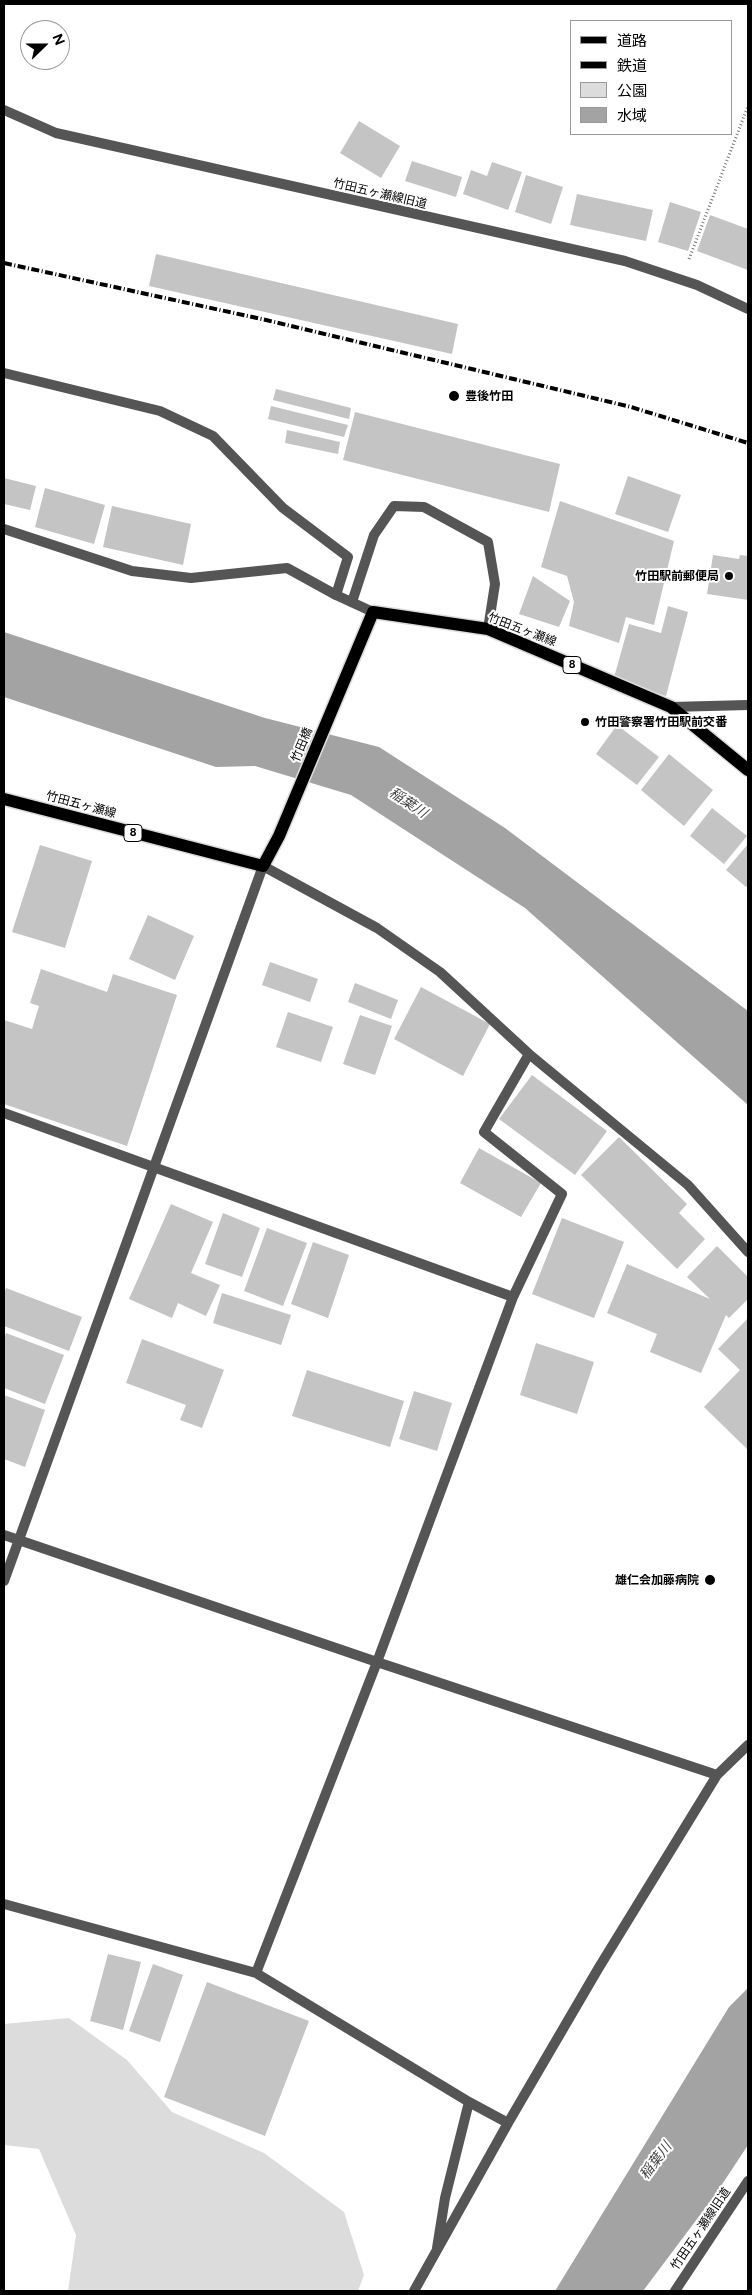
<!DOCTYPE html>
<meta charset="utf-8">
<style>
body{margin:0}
#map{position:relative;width:752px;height:2295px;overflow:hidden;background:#fff;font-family:Figtree,"Noto Sans JP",sans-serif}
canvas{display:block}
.frame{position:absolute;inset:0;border:5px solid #000;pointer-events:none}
.legend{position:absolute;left:570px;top:20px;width:162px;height:115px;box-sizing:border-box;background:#fff;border:1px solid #999;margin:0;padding:6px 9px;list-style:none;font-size:15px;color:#000}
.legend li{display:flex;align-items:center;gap:10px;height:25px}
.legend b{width:25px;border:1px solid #999}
.north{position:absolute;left:20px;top:20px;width:50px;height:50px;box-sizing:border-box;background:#fff;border:1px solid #999;border-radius:50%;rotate:68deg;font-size:14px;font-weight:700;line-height:20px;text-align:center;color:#000}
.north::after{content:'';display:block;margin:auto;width:18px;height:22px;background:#000;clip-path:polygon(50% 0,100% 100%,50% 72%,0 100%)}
</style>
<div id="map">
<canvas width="752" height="2295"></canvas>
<div class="frame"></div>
<ul class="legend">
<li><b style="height:6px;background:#000"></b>道路</li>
<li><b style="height:6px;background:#000"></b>鉄道</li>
<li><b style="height:14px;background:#dcdcdc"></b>公園</li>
<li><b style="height:14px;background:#a3a3a3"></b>水域</li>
</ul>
<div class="north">N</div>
</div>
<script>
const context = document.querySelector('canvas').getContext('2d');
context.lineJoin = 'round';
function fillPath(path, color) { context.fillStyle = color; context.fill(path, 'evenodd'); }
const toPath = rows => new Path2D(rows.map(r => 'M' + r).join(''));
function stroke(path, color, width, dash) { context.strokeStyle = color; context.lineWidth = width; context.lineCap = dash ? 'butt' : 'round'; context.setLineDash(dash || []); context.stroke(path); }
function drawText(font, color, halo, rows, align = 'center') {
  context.font = font + ' Figtree,"Noto Sans JP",sans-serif'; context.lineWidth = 4; context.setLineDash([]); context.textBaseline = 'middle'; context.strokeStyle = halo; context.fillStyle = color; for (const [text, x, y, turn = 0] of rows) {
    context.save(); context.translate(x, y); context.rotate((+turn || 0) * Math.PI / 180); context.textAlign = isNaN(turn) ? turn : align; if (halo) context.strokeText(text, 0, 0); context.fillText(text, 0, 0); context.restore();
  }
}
fillPath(toPath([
 [69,2018,127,2060,172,2112,264,2153,344,2212,364,2275,358,2291,68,2291,76,2235,39,2149,4,2145,4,2024]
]), '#dcdcdc');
fillPath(toPath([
 [4,632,265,718,379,747,505,828,748,1011,748,1105,525,908,351,795,255,766,216,767,4,697],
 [748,1988,748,2145,715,2195,643,2291,555,2291,729,2007]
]), '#a3a3a3');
fillPath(toPath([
 [359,121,400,146,381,178,340,153],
 [412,161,462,177,456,197,405,181],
 [492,162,522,172,508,210,463,194,471,170,487,176],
 [526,175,563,187,551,224,515,212],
 [577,194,653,210,646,241,570,225],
 [670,202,701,212,688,251,658,242],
 [710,215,748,229,748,270,697,251],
 [156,254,458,324,452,354,149,286],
 [276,389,351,408,349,419,273,400],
 [271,406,348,425,344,437,268,419],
 [355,412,560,464,549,512,343,460],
 [287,430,340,442,338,454,285,443],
 [628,476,681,495,668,532,615,514],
 [4,478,36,486,30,510,4,504],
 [45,488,105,505,94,544,35,527],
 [560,501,674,541,654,625,626,617,619,643,569,626,574,602,567,576,541,567],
 [112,506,191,524,183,565,103,547],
 [713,555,739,559,740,555,748,556,748,600,707,594],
 [533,576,570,601,559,627,519,614],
 [668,606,688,612,666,696,613,681,629,624,661,633],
 [617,725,659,757,637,785,596,754],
 [669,754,713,790,684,826,641,790],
 [712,808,747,836,724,864,690,836],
 [748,844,748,885,746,887,726,870],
 [40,845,92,861,65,948,12,932],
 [148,915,194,936,175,980,129,959],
 [270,962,318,979,310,1002,262,985],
 [41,969,107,992,113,974,177,995,127,1146,4,1104,4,1020,32,1029,39,1006,30,1003],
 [355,983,398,1000,391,1019,348,1002],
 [421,987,490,1024,463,1076,394,1039],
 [288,1012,333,1027,321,1062,276,1047],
 [360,1015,392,1026,375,1075,343,1064],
 [532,1075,607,1131,575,1175,499,1119],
 [619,1137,687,1204,679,1213,705,1239,677,1269,581,1175],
 [479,1148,541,1183,521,1217,460,1183],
 [171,1204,213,1222,191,1273,220,1285,206,1316,178,1303,172,1318,129,1299],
 [223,1213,260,1228,242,1277,205,1264],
 [562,1218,624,1242,594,1318,532,1294],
 [267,1228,307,1243,283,1306,244,1291],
 [313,1242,349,1255,328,1318,291,1304],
 [717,1246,748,1277,748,1299,729,1318,726,1315,701,1373,650,1352,657,1334,607,1313,627,1264,710,1299,687,1277],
 [6,1288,82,1317,69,1351,4,1326,4,1294],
 [222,1293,291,1315,281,1345,213,1323],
 [748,1318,748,1450,704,1407,740,1370,718,1349],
 [6,1333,64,1355,45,1404,4,1388,4,1339],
 [142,1339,224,1370,202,1428,180,1420,186,1405,126,1383],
 [536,1343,594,1362,577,1414,520,1395],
 [307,1370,404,1401,390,1447,292,1416],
 [414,1391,452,1403,437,1451,399,1439],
 [4,1395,45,1410,25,1467,4,1459],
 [108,1954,141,1962,123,2030,90,2021],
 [153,1964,183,1975,160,2042,129,2031],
 [207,1982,309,2021,265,2136,164,2097]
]), '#c4c4c4');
const primary = toPath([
 [4,799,263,866,279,836,373,612,488,629,671,707,748,770]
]);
stroke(primary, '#dbdbdb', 15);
stroke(toPath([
 [689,259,748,106]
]), '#777', 3, [1, 2.5]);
stroke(toPath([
 [4,373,160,411,213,436,283,508,348,557,336,595],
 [352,602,374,535,394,506,424,507,488,542,495,584,488,629]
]), '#555', 10);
stroke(toPath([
 [4,110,56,133,625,261,697,285,748,309],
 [4,529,132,571,191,578,287,568,336,595,373,612],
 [671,707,748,705],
 [4,1113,513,1297],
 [4,1535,377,1662,717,1775],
 [4,1581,263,866,377,928,440,972,529,1054,688,1185,748,1252],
 [4,1904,256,1973,469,2102,508,2123,414,2291],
 [256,1973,377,1662,513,1297,562,1194,484,1132,529,1054],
 [508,2123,598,1969,717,1775,748,1745],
 [437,2248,445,2198,469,2102]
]), '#555', 10);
stroke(toPath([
 [675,2291,748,2181]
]), '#555', 10);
stroke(primary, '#000', 12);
stroke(toPath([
 [4,263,266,320,631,407,748,443]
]), '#000', 4, [8, 2.5, 1, 2.5]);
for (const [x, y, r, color] of [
 [454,396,6,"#000"],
 [729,576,5,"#000"],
 [585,722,5,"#000"],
 [710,1580,6,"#000"]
]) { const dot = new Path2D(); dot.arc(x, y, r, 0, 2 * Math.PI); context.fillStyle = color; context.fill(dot); stroke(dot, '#fff', 2); }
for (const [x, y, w] of [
 [572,665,18],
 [133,833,18]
]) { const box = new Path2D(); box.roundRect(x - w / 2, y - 8.5, w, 17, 4); context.fillStyle = '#fff'; context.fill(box); stroke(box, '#000', 1); }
drawText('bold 11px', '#000', null, [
 ["8",572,665],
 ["8",133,833]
]);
drawText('12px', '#000', '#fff', [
 ["竹田五ヶ瀬線旧道",380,194,13],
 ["竹田五ヶ瀬線",522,630,21],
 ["竹田橋",302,745,-67],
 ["竹田五ヶ瀬線",81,805,15],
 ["竹田五ヶ瀬線旧道",701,2229,-56]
]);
drawText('bold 12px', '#000', '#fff', [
 ["豊後竹田",465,396],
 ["竹田駅前郵便局",719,576,"right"],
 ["竹田警察署竹田駅前交番",595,722],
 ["雄仁会加藤病院",699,1580,"right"]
], 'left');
drawText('italic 14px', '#444', '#fff', [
 ["稲葉川",408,803,34],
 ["稲葉川",656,2161,-53]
]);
</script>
